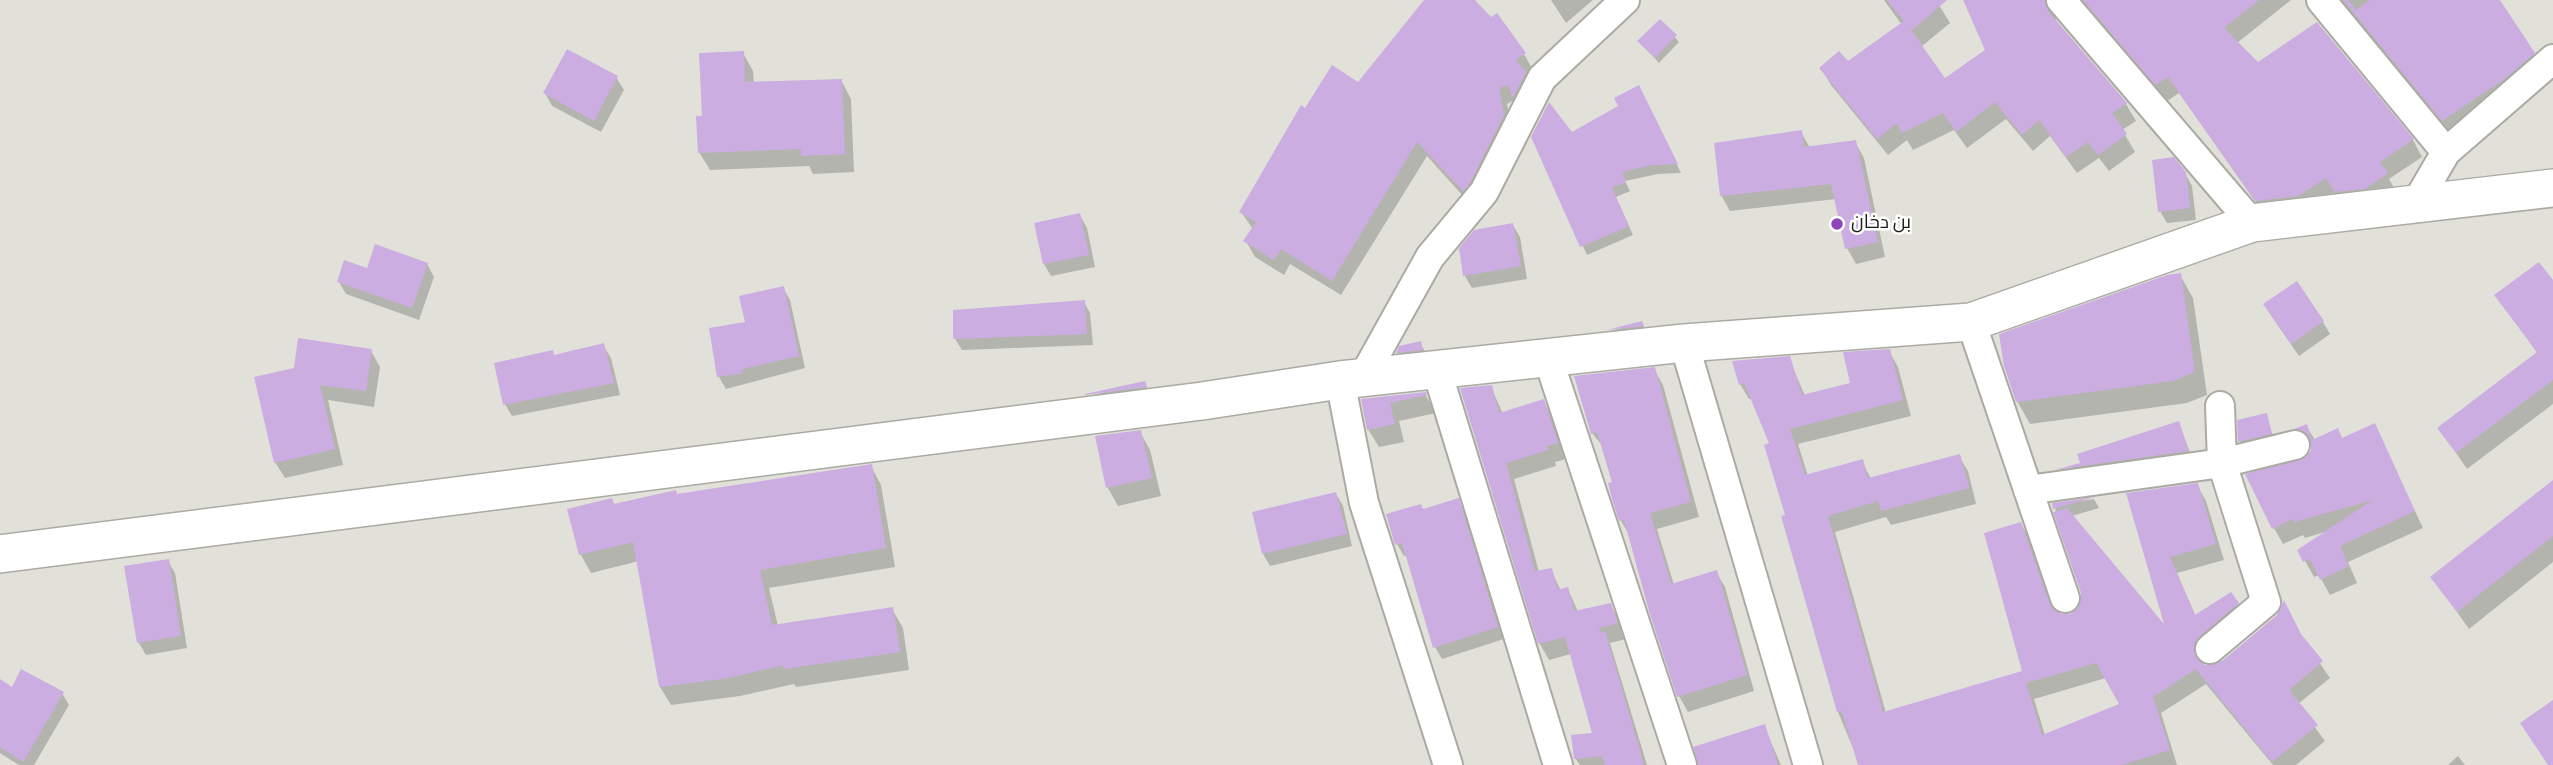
<!DOCTYPE html>
<meta charset="utf-8">
<style>
body{margin:0}
canvas{display:block;background:#e1e1da}
</style>
<canvas width="2553" height="765"></canvas>
<script>
const context = document.querySelector('canvas').getContext('2d');
context.lineJoin = 'round';
function fillPath(path, color) { context.fillStyle = color; context.fill(path, 'evenodd'); }
const toPath = rows => new Path2D(rows.map(r => 'M' + r).join(''));
function stroke(path, color, width, dash) { context.strokeStyle = color; context.lineWidth = width; context.lineCap = dash ? 'butt' : 'round'; context.setLineDash(dash || []); context.stroke(path); }
function drawText(font, color, halo, rows, align = 'center') {
  context.font = font + ' "Source Sans 3",Cairo,sans-serif'; context.lineWidth = 5; context.setLineDash([]); context.textBaseline = 'middle'; context.strokeStyle = halo; context.fillStyle = color; for (const [text, x, y, turn = 0] of rows) {
    context.save(); context.translate(x, y); context.rotate((+turn || 0) * Math.PI / 180); context.textAlign = isNaN(turn) ? turn : align; if (halo) context.strokeText(text, 0, 0); context.fillText(text, 0, 0); context.restore();
  }
}
fillPath(toPath([
 [1427,0,1471,0,1524,54,1533,70,1526,75,1534,89,1507,104,1513,132,1472,206,1427,156,1341,295,1290,264,1284,275,1255,257,1246,241,1253,229,1241,212,1306,110,1358,84],
 [1551,0,1593,0,1566,23],
 [1884,0,1936,0,1950,23,1921,47,1945,81,1988,51,1965,0,2291,0,2237,43,2257,64,2317,24,2413,140,2422,157,2389,179,2396,191,2347,209,2337,194,2308,213,2267,218,2179,93,2167,101,2086,6,2077,1,2055,12,2056,22,2126,104,2136,121,2122,130,2135,152,2109,171,2099,158,2077,173,2050,136,2033,151,2006,119,1967,148,1954,130,1913,150,1907,140,1888,155,1831,85,1821,68,1847,64,1902,25],
 [2308,0,2498,0,2543,71,2453,137,2345,6,2328,0],
 [1660,21,1679,42,1659,63,1640,42],
 [743,53,753,71,754,84,841,80,851,99,854,172,813,174,809,166,710,170,699,152,704,118],
 [616,77,624,90,601,132,552,106,545,93],
 [1643,96,1681,173,1658,174,1625,181,1630,191,1616,197,1633,235,1587,255,1533,137,1571,134],
 [1801,132,1810,148,1855,142,1864,158,1885,257,1856,264,1847,248,1836,199,1730,211,1721,195],
 [2185,173,2192,186,2196,220,2167,223,2160,211],
 [1080,215,1087,228,1095,267,1051,276,1044,264,1036,224],
 [1513,225,1520,237,1527,279,1472,288,1465,276],
 [427,264,434,277,419,320,346,294,339,282,368,270],
 [2180,275,2193,298,2207,395,2187,403,2030,424,2017,401],
 [2553,283,2553,404,2467,469,2439,428,2538,354,2497,296],
 [783,288,790,300,805,368,726,389,719,377,711,329,747,324],
 [1084,302,1090,313,1093,345,962,350,955,339],
 [2272,317,2323,322,2330,334,2299,356],
 [1642,323,1652,341,1620,348,1610,331],
 [1420,343,1431,361,1408,370,1398,353,1401,347],
 [603,345,611,358,620,395,512,416,505,404,555,357],
 [371,351,380,367,374,407,328,400,343,465,285,478,275,462,256,378],
 [1889,351,1898,367,1911,416,1798,444,1808,476,1862,461,1871,479,1959,456,1968,471,1976,504,1891,525,1886,517,1835,532,1886,713,2024,672,2021,524,2030,539,2054,610,2061,616,2070,616,2079,609,2083,593,2054,505,2094,499,2099,508,2072,516,2168,631,2128,495,2197,485,2206,501,2224,560,2177,573,2196,617,2231,594,2246,620,2207,652,2203,666,2303,639,2330,678,2298,704,2325,741,2296,765,2273,765,2206,684,2161,713,2177,765,1860,765,1838,712,1784,517,1787,516,1771,444,1753,398,1749,399,1740,384,1789,358,1805,396,1852,384],
 [2106,678,2122,705,2045,735,2034,699],
 [1654,369,1663,385,1699,517,1657,529,1674,585,1716,572,1725,587,1754,691,1688,712,1679,696,1630,536,1621,521,1604,448,1592,433],
 [1144,383,1155,401,1098,412,1088,396],
 [1491,387,1503,414,1543,401,1553,417,1566,459,1555,462,1556,466,1514,479,1539,572,1551,570,1561,591,1568,589,1578,612,1610,605,1620,621,1626,639,1610,643,1647,765,1580,765,1575,758,1595,735,1571,654,1549,660,1540,644,1462,390],
 [1425,394,1436,413,1399,421,1404,442,1379,447,1368,429,1363,400],
 [2266,415,2274,439,2243,447,2240,441],
 [2178,423,2194,462,2062,481,2056,471,2082,465],
 [2374,425,2423,528,2348,562,2357,583,2330,595,2319,575,2314,577,2299,550,2325,532,2305,538,2303,535,2283,544,2274,528,2313,447,2305,445,2296,430,2307,427,2315,440,2343,439],
 [1140,432,1150,450,1161,496,1118,506,1108,488,1097,437],
 [871,466,881,485,895,567,769,588,778,626,892,609,903,628,909,670,796,687,794,684,740,696,671,705,660,687,639,561,591,573,581,555,569,511,612,500,615,506],
 [2553,488,2553,562,2469,629,2433,578],
 [1336,494,1343,506,1352,546,1270,566,1263,554],
 [1458,500,1464,511,1504,639,1442,659,1435,647,1408,555,1404,556,1397,544,1423,511],
 [168,561,175,573,187,648,146,655,139,643,126,567],
 [0,681,12,689,62,693,69,705,34,765,19,765,0,753],
 [1764,726,1781,765,1701,765],
 [2458,756,2465,765,2448,765]
]), '#0003');
fillPath(toPath([
 [1424,0,1475,0,1491,17,1497,13,1526,53,1516,60,1526,72,1513,98,1508,85,1499,88,1504,115,1470,183,1463,191,1417,142,1332,281,1281,249,1274,260,1243,241,1256,222,1239,212,1301,105,1305,108,1332,65,1358,82],
 [1887,0,1947,0,1912,30,1907,24,1945,78,1985,50,1963,0,2045,0,2048,11,2127,103,2112,113,2127,134,2098,155,2088,142,2066,157,2039,120,2022,135,1995,102,1956,132,1943,113,1902,133,1897,123,1877,139,1819,68,1839,51,1848,61,1904,21],
 [2083,0,2259,0,2224,28,2258,62,2317,22,2414,139,2380,162,2388,173,2365,189,2335,192,2326,178,2298,196,2255,201,2168,77,2155,85],
 [2343,0,2348,0,2356,10,2370,0,2500,0,2535,53,2503,80,2442,121],
 [1660,19,1677,35,1655,58,1637,41],
 [567,49,618,76,594,121,543,93],
 [744,51,745,82,842,79,845,154,801,156,801,149,698,153,696,116,702,116,699,53],
 [1639,85,1678,164,1652,165,1622,172,1626,182,1612,188,1629,226,1580,247,1531,137,1549,102,1572,132,1618,106,1614,98],
 [1802,130,1804,147,1856,140,1878,242,1845,249,1831,184,1720,196,1714,143],
 [2174,157,2186,172,2190,208,2158,212,2152,160],
 [1080,213,1089,255,1043,264,1034,223],
 [1513,223,1521,266,1463,276,1459,248,1474,230],
 [375,244,428,263,412,308,337,282,344,260,367,268],
 [2539,262,2553,280,2553,380,2456,453,2437,428,2537,352,2494,295],
 [2181,273,2195,372,2173,381,2016,402,2004,366,1999,334,2167,275],
 [2297,281,2324,321,2291,344,2263,304],
 [784,286,799,356,742,369,743,373,717,377,709,328,745,322,739,296],
 [1085,300,1087,334,953,339,953,310],
 [1642,321,1644,326,1607,330],
 [298,338,372,349,366,391,320,385,335,449,274,463,254,377,294,368],
 [1421,341,1423,350,1396,353,1399,346],
 [604,343,614,383,503,405,494,363,553,350,554,355],
 [1890,349,1903,400,1790,429,1805,475,1863,459,1868,478,1960,454,1969,488,1881,511,1878,501,1828,516,1883,712,2022,671,1984,533,2021,522,2050,604,2061,614,2070,614,2078,608,2081,593,2053,512,2067,508,2164,624,2126,493,2198,483,2216,544,2170,557,2195,615,2231,592,2239,603,2199,637,2194,644,2197,659,2205,665,2221,662,2277,615,2284,600,2301,634,2323,661,2289,690,2318,725,2272,762,2196,669,2153,697,2170,750,2121,765,1858,765,1842,711,1837,712,1781,516,1785,515,1764,445,1769,443,1744,383,1739,385,1732,361,1790,356,1802,395,1850,383,1843,352],
 [2096,663,2119,704,2042,735,2026,683],
 [1655,367,1691,502,1650,513,1671,584,1717,570,1747,675,1677,697,1649,611,1624,520,1619,521,1612,499,1608,483,1612,482,1597,432,1591,434,1574,376],
 [1145,381,1147,387,1085,395,1085,394],
 [1492,385,1499,413,1544,399,1558,443,1547,446,1548,450,1506,463,1535,571,1552,568,1558,590,1568,587,1574,611,1611,603,1618,623,1599,628,1600,633,1605,631,1644,765,1605,765,1602,756,1574,759,1571,735,1592,733,1565,637,1538,644,1460,388],
 [1426,392,1427,395,1390,403,1395,424,1367,430,1361,399],
 [2267,413,2272,434,2238,442,2237,420],
 [2179,421,2189,451,2054,470,2080,463,2077,454],
 [2375,423,2415,511,2340,546,2349,566,2320,580,2310,559,2303,562,2297,550,2373,500,2294,522,2292,519,2272,529,2245,474,2306,457,2311,450,2311,440,2306,433,2294,429,2307,424,2312,440,2338,428,2342,438],
 [1141,430,1152,478,1106,488,1095,436],
 [872,464,886,548,760,570,772,625,893,607,900,652,784,669,783,665,729,678,659,687,633,542,579,555,567,509,612,498,614,504,676,490,677,494],
 [2553,480,2553,536,2457,612,2430,577],
 [1336,492,1347,534,1262,554,1252,512],
 [2095,497,2053,509,2052,503],
 [1459,498,1498,627,1433,648,1402,543,1395,545,1386,514,1421,504,1423,509],
 [169,559,181,636,137,643,124,566],
 [21,669,64,692,23,762,0,747,0,679,12,687],
 [2553,700,2553,765,2548,765,2520,723],
 [1765,724,1778,765,1698,765,1693,747]
]), '#cbade2');
const minor = toPath([
 [2061,0,2252,223],
 [2321,0,2446,152],
 [2415,205,2446,152,2553,59],
 [1971,322,2065,598],
 [1684,343,1808,765],
 [1548,358,1682,765],
 [1437,371,1558,765],
 [1362,379,1430,257,1484,192,1542,78,1625,0],
 [1340,380,1364,503,1448,765],
 [2028,490,2222,463,2295,445],
 [2210,649,2266,602,2222,463,2220,406]
]);
const tertiary = toPath([
 [0,554,1202,401,1340,380,1684,343,1971,322,2252,223,2553,188]
]);
stroke(minor, '#ababa4', 32);
stroke(tertiary, '#ababa4', 40);
stroke(minor, '#fff', 28);
stroke(tertiary, '#fff', 37);
for (const [x, y, r, color] of [
 [1837,224,7,"#8d46b9"]
]) { const dot = new Path2D(); dot.arc(x, y, r, 0, 2 * Math.PI); context.fillStyle = color; context.fill(dot); stroke(dot, '#fffffe', 2.5); }
drawText('19px', '#1c1c1a', '#fffffe', [
 ["بن دخان",1851,224]
], 'left');
</script>
